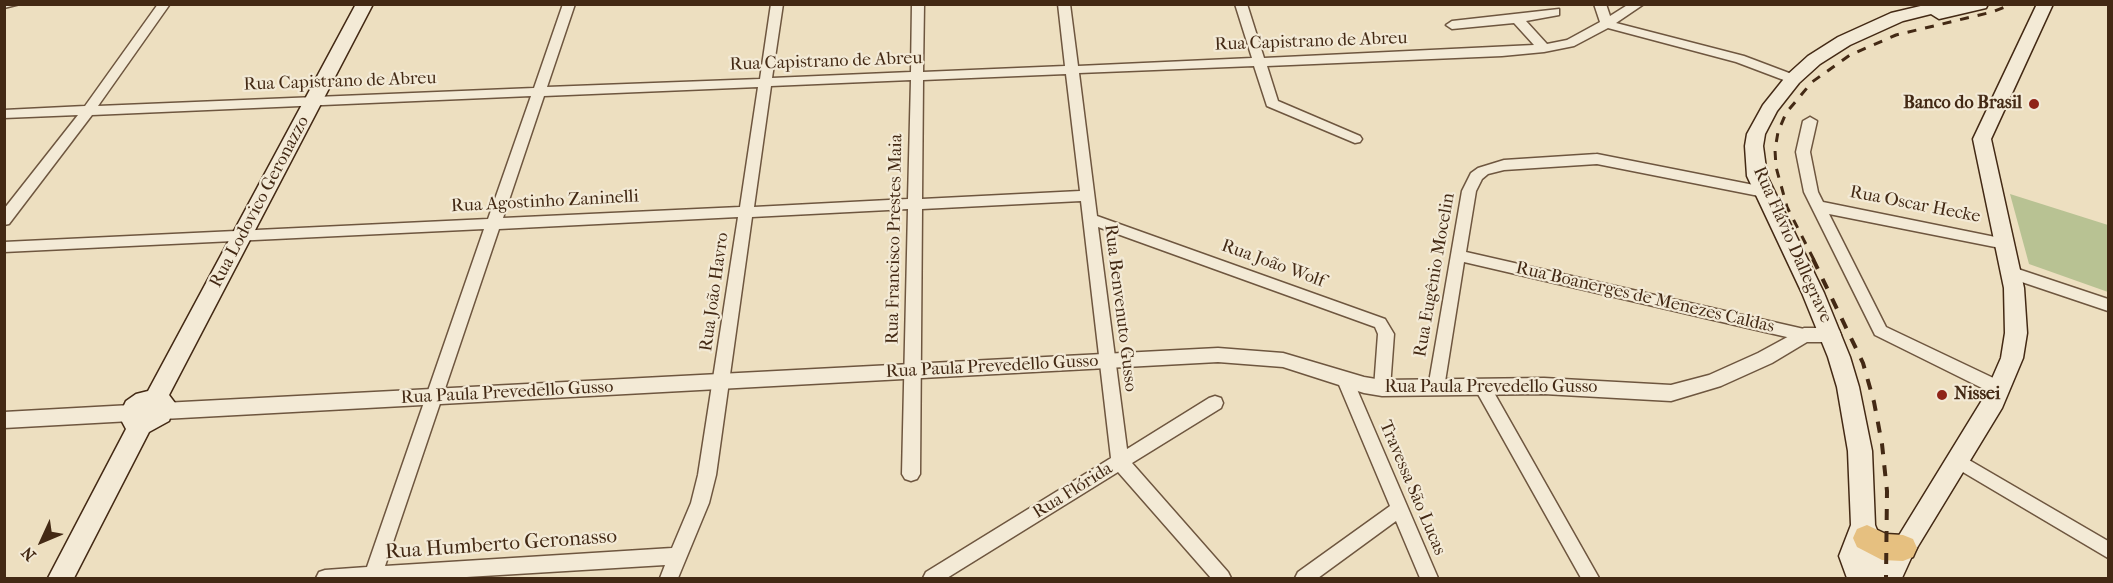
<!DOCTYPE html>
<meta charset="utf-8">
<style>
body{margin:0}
#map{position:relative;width:2113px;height:583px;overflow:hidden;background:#eddfc0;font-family:"IM FELL French Canon",serif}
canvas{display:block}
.frame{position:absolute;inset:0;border:6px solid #432914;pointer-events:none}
.north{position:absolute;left:12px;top:511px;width:60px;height:60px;-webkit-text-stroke:4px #f3ead6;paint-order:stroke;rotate:226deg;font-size:16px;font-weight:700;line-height:24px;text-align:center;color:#432914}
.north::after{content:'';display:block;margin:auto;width:21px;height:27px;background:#432914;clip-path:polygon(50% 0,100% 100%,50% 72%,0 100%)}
</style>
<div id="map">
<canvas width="2113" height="583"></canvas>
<div class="frame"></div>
<div class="north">N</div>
</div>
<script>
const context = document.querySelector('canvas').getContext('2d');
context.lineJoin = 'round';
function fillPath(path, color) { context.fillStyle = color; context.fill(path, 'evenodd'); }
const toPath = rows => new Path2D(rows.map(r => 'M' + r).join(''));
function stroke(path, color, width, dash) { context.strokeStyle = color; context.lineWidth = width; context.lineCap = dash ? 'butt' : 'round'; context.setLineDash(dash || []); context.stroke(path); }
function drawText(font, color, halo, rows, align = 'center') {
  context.font = font + ' "IM FELL French Canon",serif'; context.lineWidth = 4.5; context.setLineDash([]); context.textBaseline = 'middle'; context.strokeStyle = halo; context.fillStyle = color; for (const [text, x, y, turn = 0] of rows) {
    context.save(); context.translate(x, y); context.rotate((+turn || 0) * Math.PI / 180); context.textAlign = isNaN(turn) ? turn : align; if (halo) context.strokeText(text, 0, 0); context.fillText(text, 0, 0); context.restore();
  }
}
fillPath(toPath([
 [2010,194,2108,225,2108,292,2029,264]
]), '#b8c293');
const minor = toPath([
 [4,4,20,4,4,8,4,4],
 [158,4,170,4,98,106,534,88,563,4,575,4,547,87,760,79,771,4,783,4,772,78,911,72,912,4,924,4,923,72,1065,66,1058,4,1070,4,1078,66,1252,58,1235,4,1247,4,1264,58,1534,45,1514,23,1452,29,1446,25,1452,21,1559,9,1559,15,1526,21,1547,44,1567,40,1600,22,1594,4,1606,4,1610,16,1629,4,1644,4,1616,23,1744,56,1797,76,1799,79,1793,83,1789,82,1736,62,1608,28,1574,46,1544,52,1502,56,1267,66,1278,101,1360,136,1362,139,1360,142,1355,143,1267,106,1254,66,1079,73,1097,216,1385,319,1394,334,1390,388,1388,393,1382,394,1376,393,1374,388,1378,334,1375,327,1098,227,1127,449,1209,398,1215,396,1221,398,1223,403,1221,408,1132,463,1228,572,1231,578,1211,578,1118,472,947,578,923,578,926,572,1111,458,1081,201,922,209,920,474,917,479,911,481,905,479,902,474,908,209,752,217,716,475,709,503,678,578,660,578,665,565,450,578,316,578,319,572,325,570,367,567,484,229,4,252,4,242,488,219,531,96,92,115,9,224,4,225,4,209,78,115,4,118,4,110,85,106,158,4],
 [1066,74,1080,191,922,199,923,80,1066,74],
 [911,80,908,199,754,207,771,86,911,80],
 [758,87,740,207,503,218,544,96,758,87],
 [738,217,698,475,691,503,672,548,385,566,499,229,738,217],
 [1810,117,1817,121,1810,152,1818,192,1823,202,2010,240,2012,244,2010,248,2005,249,1829,214,1886,327,2006,384,2008,389,2006,394,2000,396,1994,394,1875,335,1804,192,1796,152,1803,121,1810,117],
 [1597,154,1764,187,1771,192,1764,197,1597,164,1504,170,1488,174,1482,179,1476,191,1466,252,1804,329,1809,331,1812,335,1809,339,1804,341,1464,262,1444,388,1442,393,1436,394,1430,393,1428,388,1462,191,1471,173,1478,168,1504,160,1597,154],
 [2012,267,2108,299,2108,311,2007,277,2005,273,2007,269,2012,267],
 [1345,374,1351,375,1353,380,1438,578,1420,578,1396,521,1318,578,1295,578,1298,572,1390,506,1337,380,1339,375,1345,374],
 [1482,381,1488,382,1599,578,1581,578,1474,387,1476,382,1482,381],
 [1957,453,2108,541,2108,558,1951,465,1949,460,1951,455,1957,453]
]);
const tertiary = toPath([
 [1804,328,1832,328,1839,330,1841,335,1839,340,1832,342,1807,342,1772,363,1721,386,1671,401,1544,394,1382,396,1364,393,1283,367,1218,362,163,419,156,417,153,411,156,405,163,403,1218,348,1283,353,1364,377,1382,380,1544,378,1671,385,1709,375,1758,353,1804,328],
 [131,405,138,407,141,413,138,419,131,421,4,428,4,412,131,405]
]);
const secondary = toPath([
 [356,4,373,4,169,395,175,403,169,421,149,432,74,578,48,578,126,429,119,416,126,401,136,394,148,391,356,4],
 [1929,4,1988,4,1986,8,1939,19,1931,14,1903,21,1850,45,1820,64,1799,83,1777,111,1765,134,1763,146,1767,176,1824,293,1850,357,1859,387,1872,451,1875,525,1887,555,1984,397,2001,358,2005,333,2004,288,1973,139,2037,4,2053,4,1991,139,2024,288,2027,333,2023,358,2002,408,1912,556,1902,578,1847,578,1839,556,1851,525,1848,451,1837,387,1828,357,1802,293,1747,176,1745,146,1747,134,1763,105,1787,75,1808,56,1838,37,1891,13,1929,4]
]);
const primary = toPath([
 [1867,525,1886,534,1903,535,1913,539,1917,548,1913,557,1903,561,1882,560,1857,547,1853,538,1857,529,1867,525]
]);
stroke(minor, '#6e563f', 3);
stroke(tertiary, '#6e563f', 3);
stroke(secondary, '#432914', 3);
stroke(primary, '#432914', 3);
fillPath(minor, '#f3ead6');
fillPath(tertiary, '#f3ead6');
fillPath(secondary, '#f3ead6');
fillPath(primary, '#e6c080');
stroke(toPath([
 [1814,260,1787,207,1776,167,1775,150,1778,132,1786,113,1812,82,1850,55,1896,35,1992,12,2013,4]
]), '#432914', 3, [9, 9]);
stroke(toPath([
 [1813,259,1863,363,1874,402,1882,444,1887,491,1886,578]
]), '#432914', 4, [11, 11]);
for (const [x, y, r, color] of [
 [2034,104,6,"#8f2418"],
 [1942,395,6,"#8f2418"]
]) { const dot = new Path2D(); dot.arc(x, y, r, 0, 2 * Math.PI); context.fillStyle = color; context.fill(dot); stroke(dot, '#f3ead6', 2); }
drawText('18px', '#432914', '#f3ead6', [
 ["Rua Capistrano de Abreu",1311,42,-2],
 ["Rua Capistrano de Abreu",826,62,-2],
 ["Rua Capistrano de Abreu",340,82,-2],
 ["Rua Lodovico Geronazzo",260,202,-62],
 ["Rua Agostinho Zaninelli",545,202,-3],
 ["Rua Oscar Hecke",1915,205,11],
 ["Rua Francisco Prestes Maia",895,239,-89],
 ["Rua Flávio Dallegrave",1792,245,66],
 ["Rua João Wolf",1273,264,20],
 ["Rua Eugênio Mocelin",1435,275,-80],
 ["Rua João Havro",715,292,-82],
 ["Rua Boanerges de Menezes Caldas",1645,298,13],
 ["Rua Benvenuto Gusso",1120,308,83],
 ["Rua Paula Prevedello Gusso",992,367,-3],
 ["Rua Paula Prevedello Gusso",1491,388],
 ["Rua Paula Prevedello Gusso",507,393,-3],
 ["Travessa São Lucas",1412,488,67],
 ["Rua Flórida",1073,491,-32]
]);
drawText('bold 18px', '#432914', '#f3ead6', [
 ["Banco do Brasil",2022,104],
 ["Nissei",1954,395,"left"]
], 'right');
drawText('21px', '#432914', '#f3ead6', [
 ["Rua Humberto Geronasso",501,545,-4]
]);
</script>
